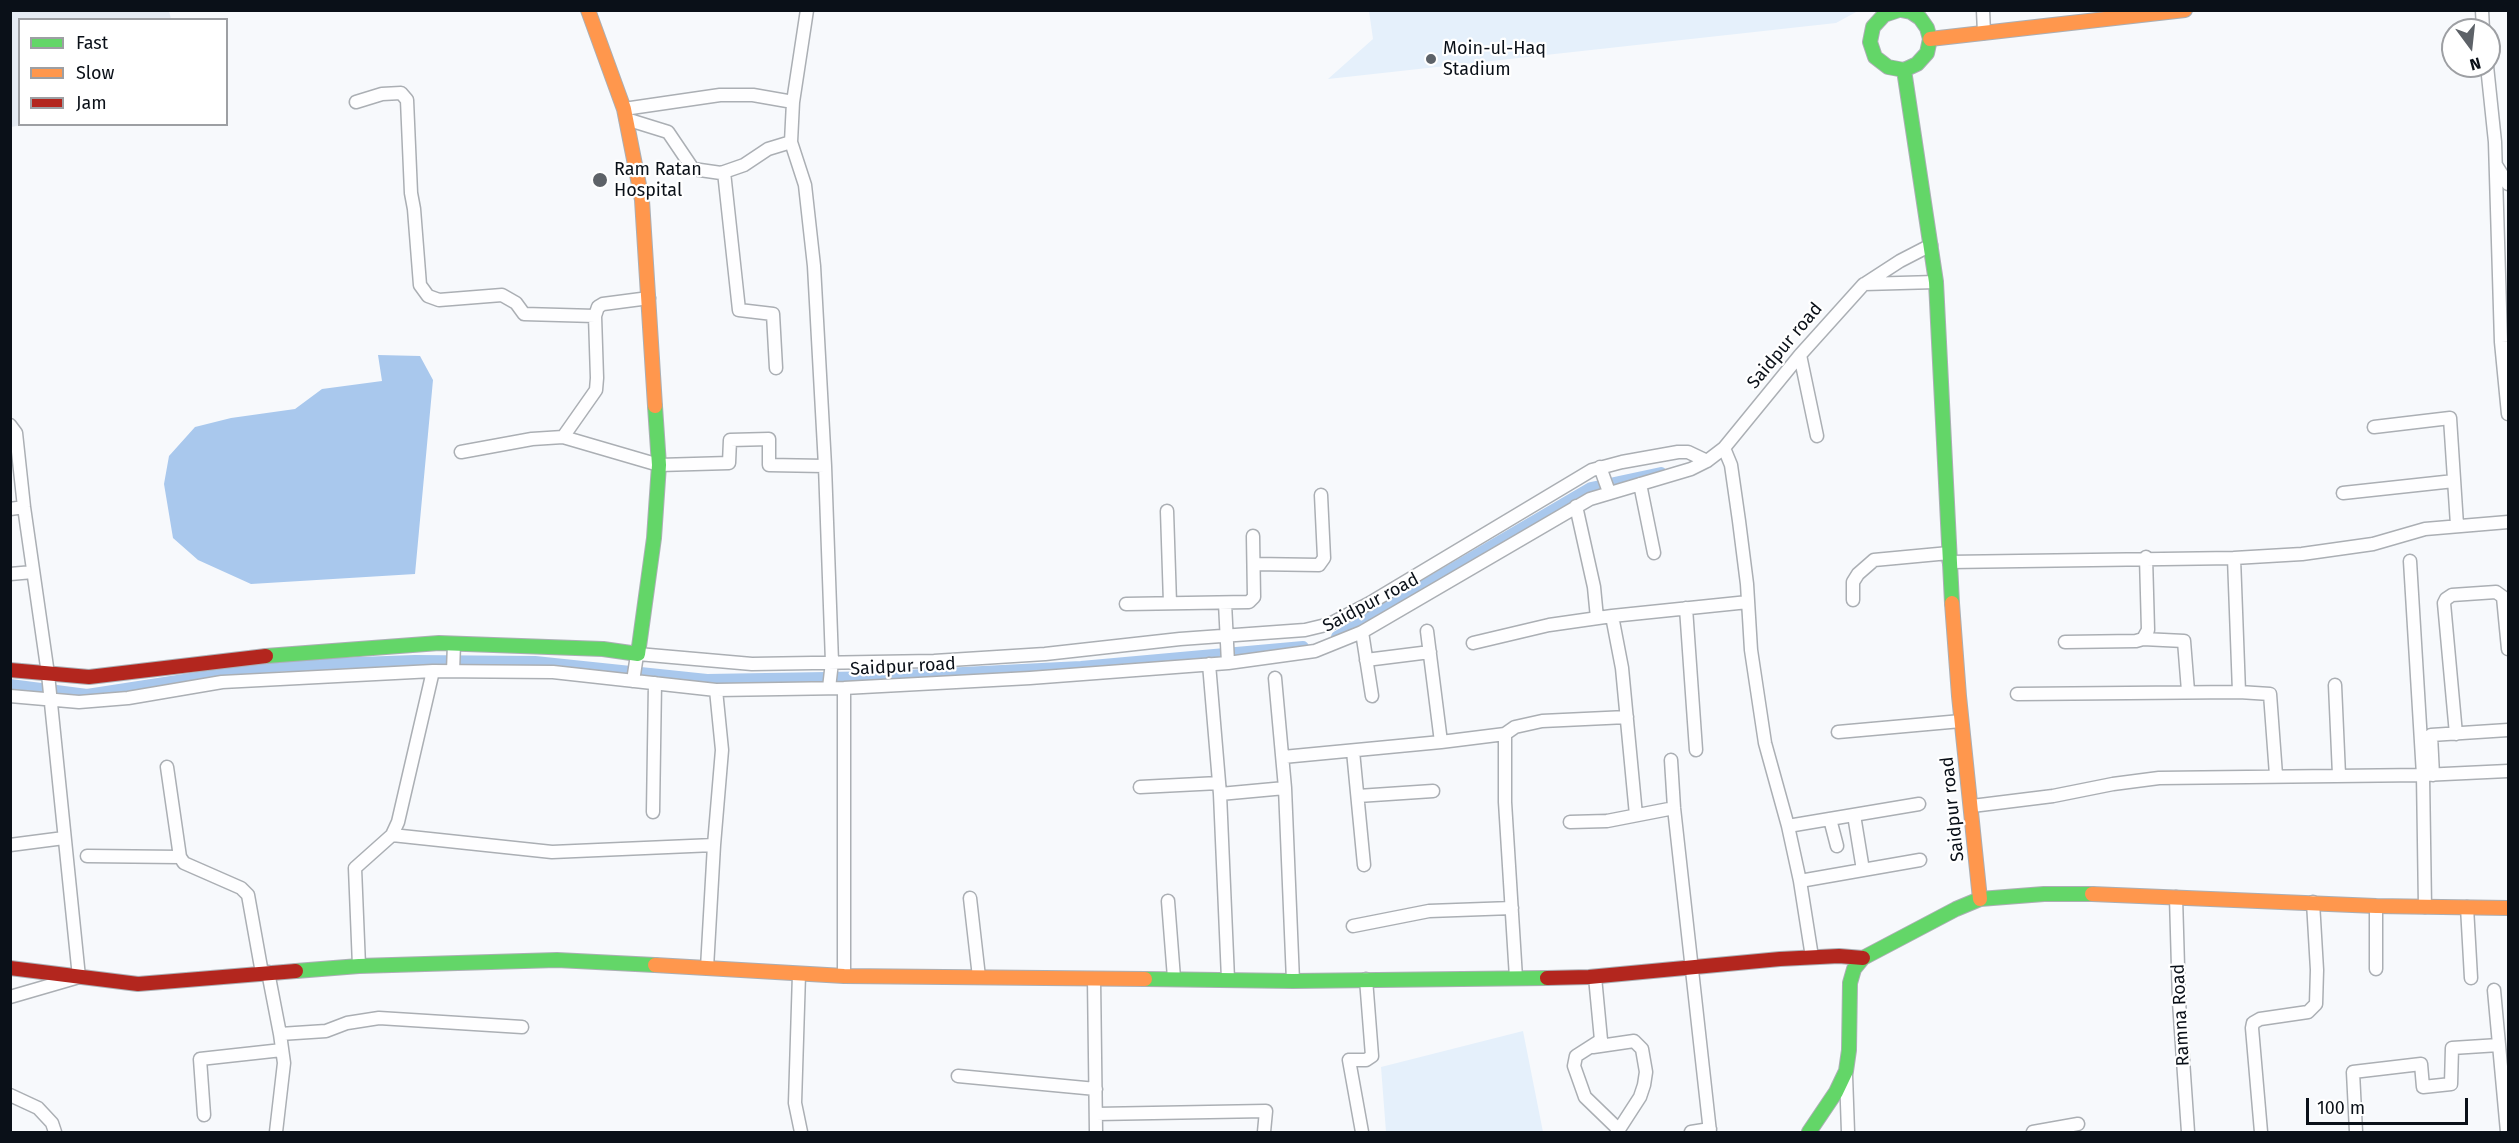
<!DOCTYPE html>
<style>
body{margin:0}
#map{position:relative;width:2519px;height:1143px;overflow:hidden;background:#f7f9fc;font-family:"Fira Sans",sans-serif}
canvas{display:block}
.frame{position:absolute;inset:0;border:12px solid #0a1018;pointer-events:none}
.legend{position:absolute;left:18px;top:18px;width:210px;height:108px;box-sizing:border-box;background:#fff;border:2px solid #9d9fa3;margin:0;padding:8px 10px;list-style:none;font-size:18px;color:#0a1018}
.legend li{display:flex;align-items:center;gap:12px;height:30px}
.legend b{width:30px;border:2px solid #9d9fa3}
.north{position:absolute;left:2441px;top:18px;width:60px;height:60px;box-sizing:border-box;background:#fff;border:2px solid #9d9fa3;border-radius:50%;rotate:165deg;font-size:16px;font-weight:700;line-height:24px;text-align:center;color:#0a1018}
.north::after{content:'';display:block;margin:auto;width:21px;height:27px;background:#5d6268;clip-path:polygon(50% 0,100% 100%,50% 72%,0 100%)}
.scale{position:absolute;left:2306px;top:1098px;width:162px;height:27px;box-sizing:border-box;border:3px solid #0a1018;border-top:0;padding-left:8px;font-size:18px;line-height:21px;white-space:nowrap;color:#0a1018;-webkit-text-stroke:4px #fff;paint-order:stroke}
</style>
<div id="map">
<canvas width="2519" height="1143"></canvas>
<div class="frame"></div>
<ul class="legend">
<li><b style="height:8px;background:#63d668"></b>Fast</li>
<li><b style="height:8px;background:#ff974d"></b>Slow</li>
<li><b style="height:8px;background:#b3261e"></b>Jam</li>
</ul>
<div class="north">N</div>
<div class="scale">100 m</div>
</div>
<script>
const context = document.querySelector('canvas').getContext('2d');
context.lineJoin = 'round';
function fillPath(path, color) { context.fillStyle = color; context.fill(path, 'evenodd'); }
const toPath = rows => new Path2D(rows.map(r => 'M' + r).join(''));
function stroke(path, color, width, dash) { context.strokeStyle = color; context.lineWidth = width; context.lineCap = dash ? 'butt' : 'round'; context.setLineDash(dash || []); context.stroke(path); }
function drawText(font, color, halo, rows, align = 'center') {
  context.font = font + ' "Fira Sans",sans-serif'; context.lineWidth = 4.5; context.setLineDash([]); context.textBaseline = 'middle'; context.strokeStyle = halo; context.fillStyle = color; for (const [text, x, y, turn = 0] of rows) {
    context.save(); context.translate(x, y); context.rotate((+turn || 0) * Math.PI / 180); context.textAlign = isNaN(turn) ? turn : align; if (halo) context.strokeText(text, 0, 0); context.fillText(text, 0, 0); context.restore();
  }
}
fillPath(toPath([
 [11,10,169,11,171,19,20,20,20,124,22,125,11,127]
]), '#e5ebf3');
fillPath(toPath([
 [1369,11,1369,10,1858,11,1836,23,1328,79,1373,39],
 [1523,1031,1543,1132,1386,1132,1381,1067]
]), '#e5f0fb');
fillPath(toPath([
 [378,355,420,356,433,380,415,574,251,584,198,560,173,538,164,484,169,456,195,427,231,418,295,409,322,389,382,381]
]), '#a9c8ed');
stroke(toPath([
 [1337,637,1591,488,1661,473],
 [10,685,87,695,275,666,415,661,535,662,707,680,885,677,1081,667,1303,647]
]), '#a9c8ed', 12);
const street = toPath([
 [807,10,793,102,791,142,805,185,814,266,825,466,832,662,829,688],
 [1983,10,1984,33],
 [2482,10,2483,30],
 [2487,66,2495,142,2501,342,2508,414],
 [356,102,382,94,401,93,407,100,411,193,414,209,420,285,428,296,439,300,502,295,516,303,524,314,595,316],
 [624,109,720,95,753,95,793,102],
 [626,119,668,132,693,169,721,173,744,165,768,149,791,142],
 [2496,165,2508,184],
 [724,172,739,310,773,314,776,368],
 [1864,284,1936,282],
 [1800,355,1817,436],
 [10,425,16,433,24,507,48,674,79,977,10,997],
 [2374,427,2450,418,2457,525],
 [563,437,596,390,597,378,595,316,598,307,603,304,649,298],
 [1724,448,1731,465,1739,521,1747,584,1751,650,1765,743,1788,826,1800,881,1812,957],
 [461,452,532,439,563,437,659,465,729,463,730,440,769,439,769,465,825,466],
 [1600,467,1609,492],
 [1640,484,1654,553],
 [2343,493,2454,481],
 [1576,506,1594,587,1597,618],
 [10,509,24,507],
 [1167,511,1170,603],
 [2410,561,2423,775,2425,907],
 [1949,562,2234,558],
 [1254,564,1319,565,1324,558,1321,495],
 [10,574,33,572],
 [1853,600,1853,582,1858,574,1874,560,1949,553],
 [1225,603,1228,663],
 [1126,604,1249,602,1254,597,1253,536],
 [1686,608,1696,750],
 [1612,616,1622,668,1636,815],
 [1362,632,1372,696],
 [2143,639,2184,641,2188,691],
 [2065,642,2136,641,2143,639,2148,630,2146,557],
 [1473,643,1549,625,1612,616,1748,602],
 [638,654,752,664,934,661,1045,654,1180,639,1305,630,1330,624,1370,603,1592,470,1622,462,1678,452,1688,452,1707,461],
 [1366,660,1430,652],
 [1209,664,1220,794,1228,979],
 [453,671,454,644],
 [1275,678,1285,788,1293,981],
 [633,681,637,655],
 [2335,685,2339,775],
 [844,688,844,976],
 [2239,692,2270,694,2276,775],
 [2017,694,2239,692,2234,558,2302,554,2373,544,2425,529,2508,522],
 [10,696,79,702,128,698,222,682,433,671,553,672,716,690,844,688,1030,678,1228,663,1315,651,1362,632,1590,499,1691,469,1707,461,1724,448,1800,355,1863,285,1900,261,1931,245],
 [1838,732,1961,721],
 [1505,734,1515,727,1542,721,1627,717],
 [2456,734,2444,603,2446,599,2452,595,2496,592,2503,597,2508,649],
 [1441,742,1505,734,1505,802,1516,978],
 [1353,751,1364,865],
 [1283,757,1441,742,1427,631],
 [1671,760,1674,808,1710,1132],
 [167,767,180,857,184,863,241,888,248,895,262,973],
 [2433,775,2431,735,2508,730],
 [1140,787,1219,783],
 [1220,794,1285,788],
 [1358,796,1433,791],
 [1972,806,2053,796,2113,784,2159,778,2423,775,2508,771],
 [653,812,655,683],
 [1854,815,1863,870],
 [1830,819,1837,846],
 [1570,822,1607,821,1674,808],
 [1788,826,1919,804],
 [392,835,552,852,714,845],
 [10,845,64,838],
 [87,856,180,857],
 [1800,881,1920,860],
 [2176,897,2179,1002,2188,1132],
 [970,898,979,977],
 [1168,901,1174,978],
 [2376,906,2376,969],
 [2467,907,2471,978],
 [1353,926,1429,911,1512,908],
 [359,966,355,868,392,835,398,822,433,671],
 [707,968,714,845,722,750,716,690],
 [268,972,280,1034,284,1063,276,1132],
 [799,974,795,1103,801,1132],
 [1595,977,1601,1040,1576,1056,1574,1066,1585,1097,1615,1126,1619,1132],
 [1094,979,1096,1132],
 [2494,990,2507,1132],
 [280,1034,326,1031,347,1023,379,1018,522,1027],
 [1593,1047,1634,1041,1642,1049,1646,1072,1644,1085,1640,1097,1618,1131],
 [1846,1075,1848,1132],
 [958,1076,1096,1089],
 [10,1095,38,1108,52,1123,55,1132],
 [1096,1114,1266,1111,1264,1132],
 [204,1115,200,1059,282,1050],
 [1362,1132,1349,1060,1366,1060,1372,1056,1366,979],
 [1691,1132,1710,1129],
 [2033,1132,2078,1124],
 [2261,1132,2252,1028,2253,1023,2260,1019,2308,1012,2316,1004,2317,970,2313,902],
 [2356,1132,2353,1072,2421,1064,2423,1087,2451,1084,2452,1048,2499,1045]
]);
const fast = toPath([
 [1899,10,1884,15,1873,27,1870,42,1875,57,1888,67,1904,70,1917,64,1927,53,1930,39,1927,28,1920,18,1911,12,1901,10],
 [1904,70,1936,282,1952,603],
 [266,656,439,643,603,649,638,654,654,538,659,465,655,406],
 [296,971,359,966,557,960,655,965],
 [1145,979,1293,981,1547,978],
 [1809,1132,1836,1092,1846,1071,1849,1050,1850,983,1854,969,1863,958,1956,909,1980,899,2044,894,2092,894]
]);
const slow = toPath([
 [588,10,624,109,642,200,655,406],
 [1930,39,2185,10],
 [1952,603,1959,696,1980,899],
 [2092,894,2376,906,2508,908],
 [655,965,844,976,1145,979]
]);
const jam = toPath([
 [10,670,89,677,266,656],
 [10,968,138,984,296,971],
 [1547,978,1589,977,1780,959,1839,956,1863,958]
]);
stroke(street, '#abafb4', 15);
stroke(fast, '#abafb4', 16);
stroke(slow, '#abafb4', 16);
stroke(jam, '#abafb4', 16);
stroke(street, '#fefeff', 12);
stroke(fast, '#63d668', 14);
stroke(slow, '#ff974d', 14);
stroke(jam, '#b3261e', 14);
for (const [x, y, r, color] of [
 [1431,59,6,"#5d6268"],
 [600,180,8,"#5d6268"]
]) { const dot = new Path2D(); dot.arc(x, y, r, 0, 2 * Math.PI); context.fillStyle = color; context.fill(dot); stroke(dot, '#fff', 2); }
drawText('18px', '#0a1018', '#fff', [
 ["Moin-ul-Haq",1443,49],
 ["Stadium",1443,70],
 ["Ram Ratan",614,170],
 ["Hospital",614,191]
], 'left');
drawText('18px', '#0a1018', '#fff', [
 ["Saidpur road",1785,346,-50],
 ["Saidpur road",1371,603,-28],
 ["Saidpur road",903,667,-3],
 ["Saidpur road",1953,809,-96],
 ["Ramna Road",2181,1015,-93]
]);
</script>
